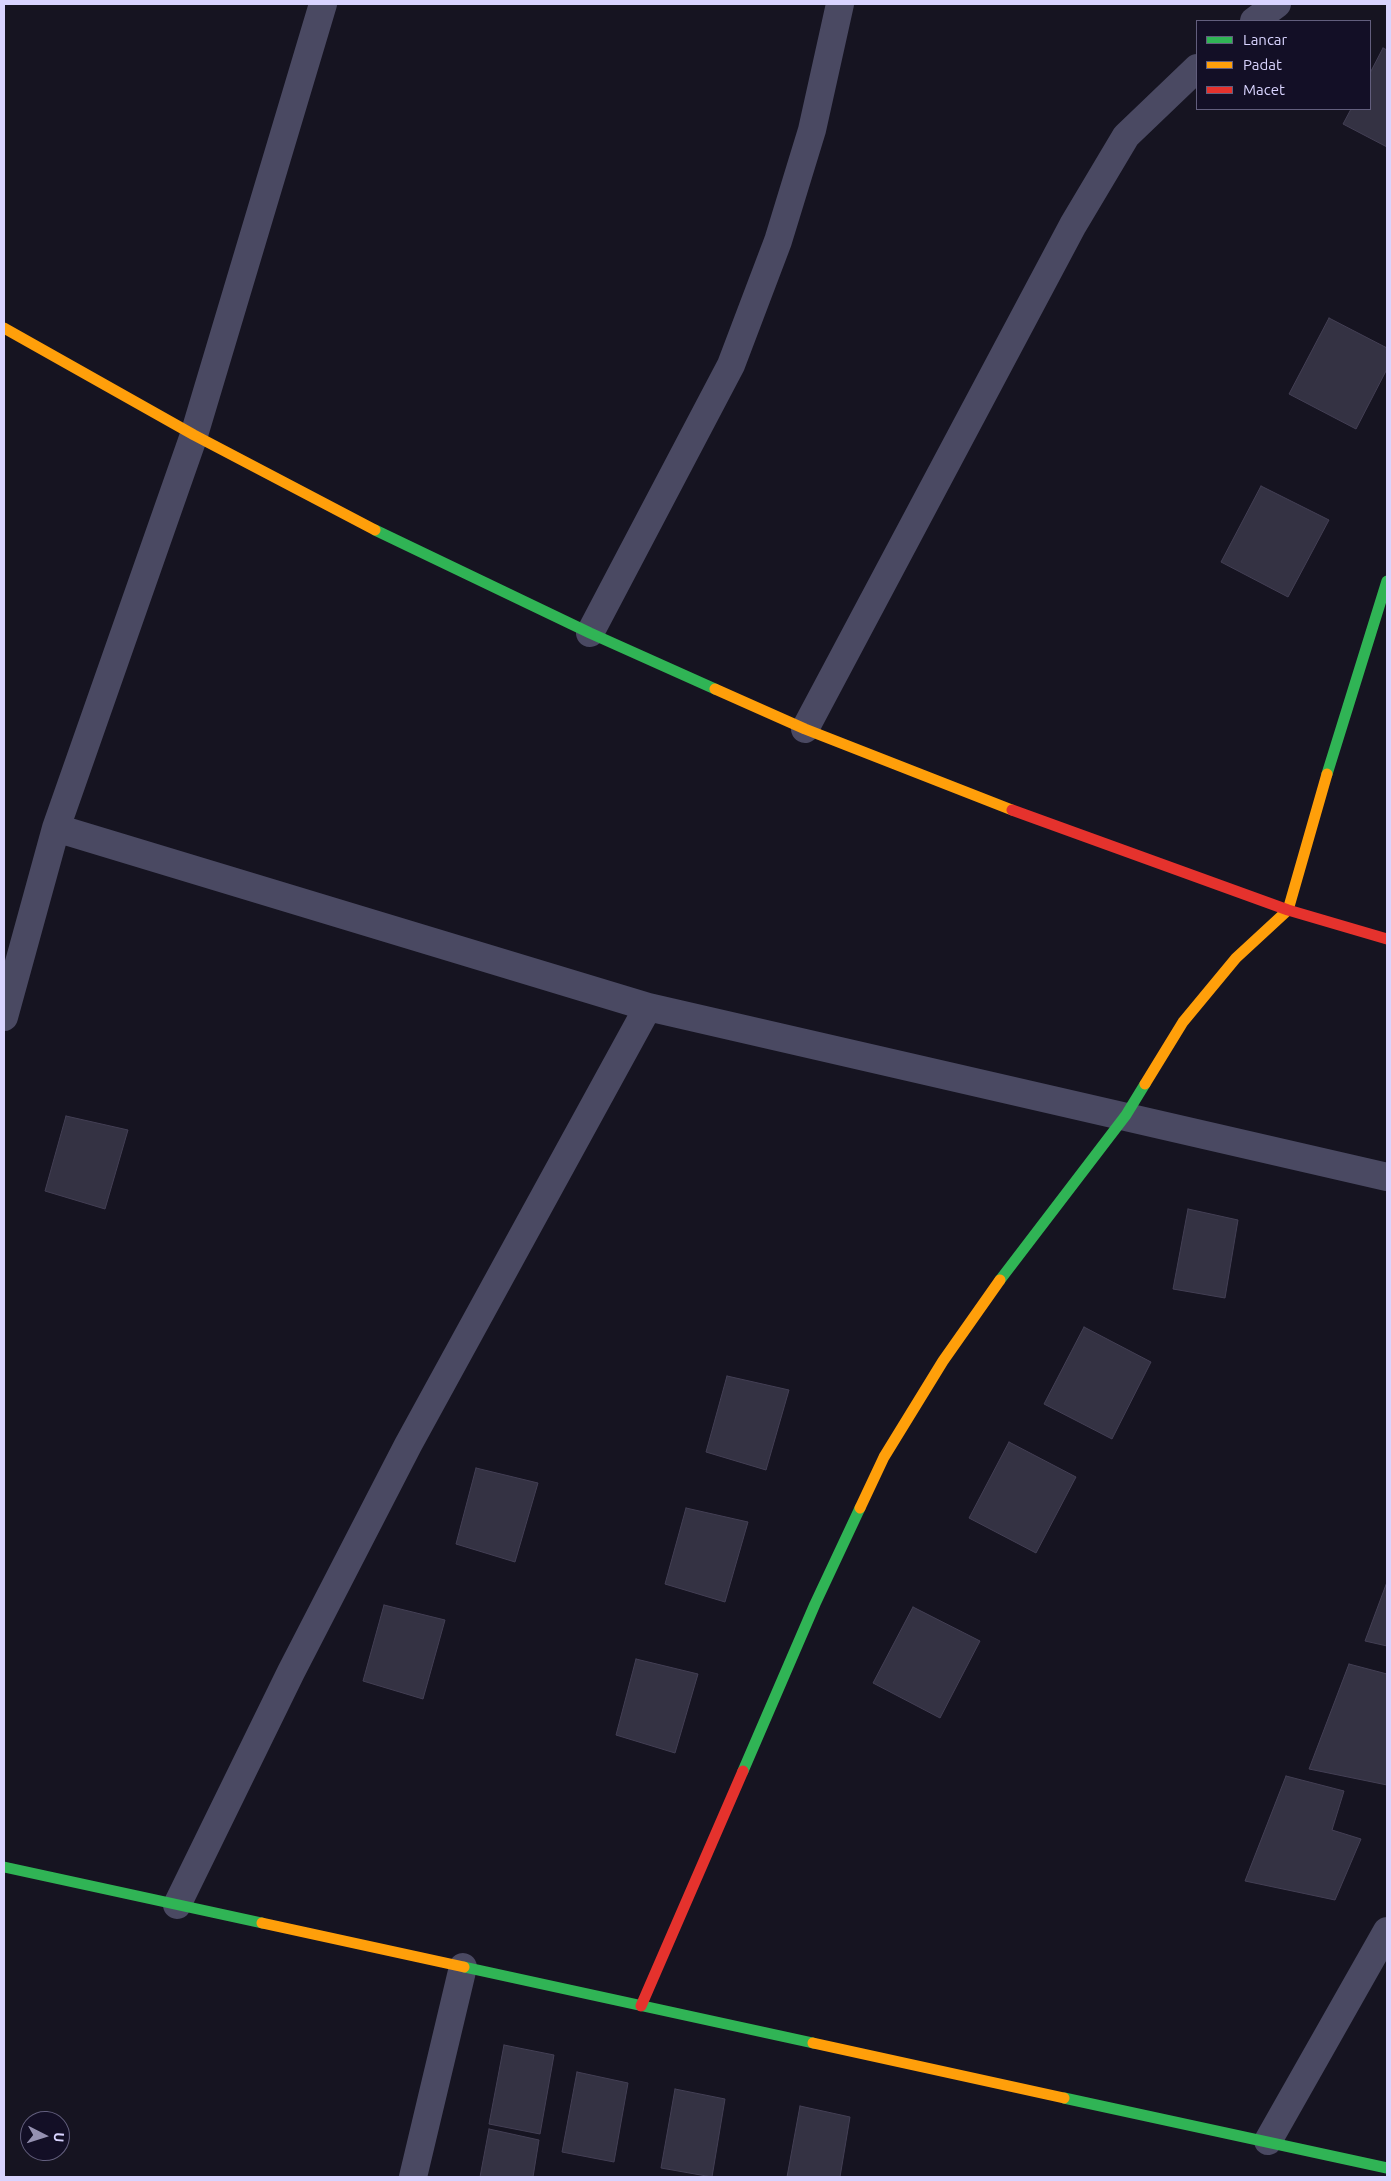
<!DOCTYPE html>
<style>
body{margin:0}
#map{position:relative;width:1391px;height:2181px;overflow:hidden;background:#161421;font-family:Ubuntu,sans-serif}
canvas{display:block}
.frame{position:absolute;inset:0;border:5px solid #d9d4ff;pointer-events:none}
.legend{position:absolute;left:1196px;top:20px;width:175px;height:90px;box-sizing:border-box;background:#130f26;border:1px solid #625e7d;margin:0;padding:6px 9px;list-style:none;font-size:15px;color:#d9d4ff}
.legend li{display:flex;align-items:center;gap:10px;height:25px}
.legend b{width:25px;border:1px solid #625e7d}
.north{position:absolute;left:20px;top:2111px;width:50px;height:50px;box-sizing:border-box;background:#130f26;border:1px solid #625e7d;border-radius:50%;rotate:95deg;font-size:14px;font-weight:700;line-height:20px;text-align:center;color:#d9d4ff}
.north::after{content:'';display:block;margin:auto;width:18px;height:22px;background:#9591b1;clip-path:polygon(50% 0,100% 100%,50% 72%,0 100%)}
</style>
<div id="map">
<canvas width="1391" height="2181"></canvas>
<div class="frame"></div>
<ul class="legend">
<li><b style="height:6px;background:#30b455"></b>Lancar</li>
<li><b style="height:6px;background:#ff9f0a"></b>Padat</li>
<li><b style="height:6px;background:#e5322d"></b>Macet</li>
</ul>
<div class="north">U</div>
</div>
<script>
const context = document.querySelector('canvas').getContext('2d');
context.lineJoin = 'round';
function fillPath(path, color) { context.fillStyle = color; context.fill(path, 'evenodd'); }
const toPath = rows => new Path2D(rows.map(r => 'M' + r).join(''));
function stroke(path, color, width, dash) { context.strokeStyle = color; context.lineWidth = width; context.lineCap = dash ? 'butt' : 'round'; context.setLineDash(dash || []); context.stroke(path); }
const building = toPath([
 [1383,48,1387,50,1387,147,1343,124,1351,109,1370,109,1370,73,1383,48],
 [1329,318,1387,348,1387,369,1356,429,1289,394,1329,318],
 [1261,486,1329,520,1288,597,1221,562,1261,486],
 [66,1116,128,1130,105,1209,45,1191,66,1116],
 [1188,1209,1238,1220,1225,1298,1173,1289,1188,1209],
 [1084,1327,1151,1362,1112,1439,1044,1404,1084,1327],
 [727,1376,789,1390,766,1470,706,1452,727,1376],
 [1009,1442,1076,1477,1036,1553,969,1518,1009,1442],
 [476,1468,538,1483,515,1562,456,1544,476,1468],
 [686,1508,748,1522,725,1602,665,1584,686,1508],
 [1387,1582,1387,1646,1365,1641,1387,1582],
 [384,1605,445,1620,423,1699,363,1681,384,1605],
 [913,1607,980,1641,940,1718,873,1683,913,1607],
 [636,1659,698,1674,675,1753,616,1735,636,1659],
 [1349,1664,1387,1674,1387,1785,1309,1769,1349,1664],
 [1286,1776,1344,1791,1332,1830,1361,1839,1335,1900,1245,1881,1286,1776],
 [504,2045,554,2055,540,2134,489,2124,504,2045],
 [577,2072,628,2083,614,2162,562,2152,577,2072],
 [675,2089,725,2099,712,2177,661,2168,675,2089],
 [800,2106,850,2117,840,2177,787,2177,800,2106],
 [489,2129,539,2140,533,2177,480,2177,489,2129]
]);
fillPath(building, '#343243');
stroke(building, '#433f54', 1);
stroke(toPath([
 [1254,21,1277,4],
 [590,633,731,365,778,241,812,130,840,4],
 [805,729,1073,225,1126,136,1197,68],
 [56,828,648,1007,1387,1177],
 [4,1017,56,828,194,435,323,4],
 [177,1905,291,1672,408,1445,648,1007],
 [1268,2141,1387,1931],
 [413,2177,463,1967]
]), '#4a4962', 28);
stroke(toPath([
 [375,530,590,633,715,689],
 [1327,774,1387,581],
 [1000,1280,1126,1115,1145,1084],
 [743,1771,815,1604,860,1508],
 [4,1867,262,1923],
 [464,1967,813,2043],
 [1064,2098,1387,2168]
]), '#30b455', 11);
stroke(toPath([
 [4,328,194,435,375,530],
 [715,689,805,729,1012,810],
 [1145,1084,1183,1022,1236,958,1288,910,1327,774],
 [860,1508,884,1457,943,1361,1000,1280],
 [262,1923,464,1967],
 [813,2043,1064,2098]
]), '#ff9f0a', 11);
stroke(toPath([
 [1012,810,1288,910,1387,939],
 [641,2006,743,1771]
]), '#e5322d', 11);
</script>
